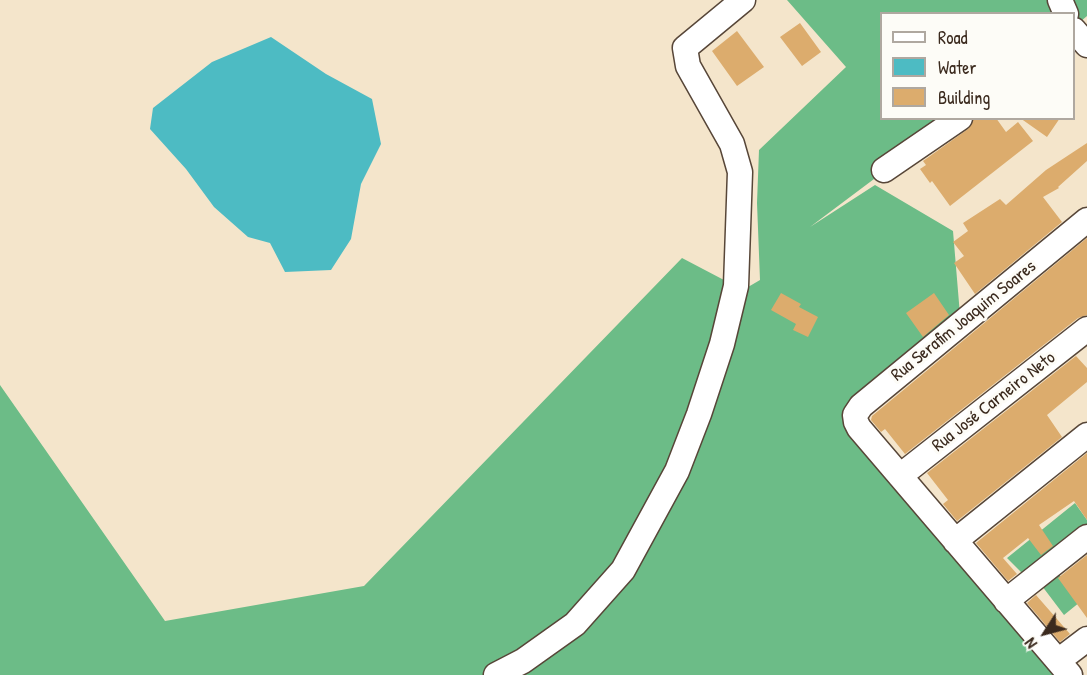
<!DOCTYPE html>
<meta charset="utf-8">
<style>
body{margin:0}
#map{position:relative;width:1087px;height:675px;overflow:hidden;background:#f4e5cb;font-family:"Patrick Hand",sans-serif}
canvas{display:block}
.legend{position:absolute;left:880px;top:12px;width:195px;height:108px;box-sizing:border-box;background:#fdfcf7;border:2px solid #afa8a0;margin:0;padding:8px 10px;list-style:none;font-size:18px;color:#3b2a1e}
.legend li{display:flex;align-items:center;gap:12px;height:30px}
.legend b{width:30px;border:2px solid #afa8a0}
.north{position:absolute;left:1015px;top:603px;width:60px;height:60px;-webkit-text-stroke:4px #fdfcf7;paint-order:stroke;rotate:234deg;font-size:16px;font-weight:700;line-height:24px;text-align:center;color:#3b2a1e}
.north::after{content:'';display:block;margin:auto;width:21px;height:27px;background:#3b2a1e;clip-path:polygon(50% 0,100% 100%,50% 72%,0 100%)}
</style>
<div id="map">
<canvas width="1087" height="675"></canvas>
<ul class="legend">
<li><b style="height:8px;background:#fff"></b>Road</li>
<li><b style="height:16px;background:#4dbbc3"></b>Water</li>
<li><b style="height:16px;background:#dcac6d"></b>Building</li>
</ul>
<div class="north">N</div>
</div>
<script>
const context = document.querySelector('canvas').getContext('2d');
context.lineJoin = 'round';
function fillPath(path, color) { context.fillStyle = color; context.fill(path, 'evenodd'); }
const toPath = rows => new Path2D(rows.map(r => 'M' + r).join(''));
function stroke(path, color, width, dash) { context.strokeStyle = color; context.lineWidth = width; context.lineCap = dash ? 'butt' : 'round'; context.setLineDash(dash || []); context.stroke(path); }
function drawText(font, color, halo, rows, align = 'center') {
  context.font = font + ' "Patrick Hand",sans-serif'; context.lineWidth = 6; context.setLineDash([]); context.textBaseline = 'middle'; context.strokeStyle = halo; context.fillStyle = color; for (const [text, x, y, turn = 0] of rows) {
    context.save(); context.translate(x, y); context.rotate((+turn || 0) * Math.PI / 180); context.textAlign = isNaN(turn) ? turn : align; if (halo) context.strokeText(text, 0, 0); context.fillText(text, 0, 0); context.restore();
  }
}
fillPath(toPath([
 [787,0,1087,0,1087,16,1074,27,1074,14,882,14,882,118,954,119,810,227,875,185,953,231,960,315,850,410,1058,675,0,675,0,385,165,621,364,586,682,258,743,290,760,280,757,203,759,150,846,67],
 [1075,503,1087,520,1087,529,1027,578,1007,558],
 [1058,573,1080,602,1064,615,1042,586]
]), '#6cbc87');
fillPath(toPath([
 [271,37,326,74,372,99,381,144,361,184,351,239,331,270,285,272,270,243,248,237,214,207,186,169,150,129,153,108,212,62]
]), '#4dbbc3');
fillPath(toPath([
 [800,23,821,52,802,66,780,37],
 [737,31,764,67,737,86,712,51],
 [974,118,996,118,1006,132,1018,122,1033,141,950,206,932,181,930,183,920,169,926,165,923,161,968,129],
 [1020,118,1060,118,1047,137],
 [1087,143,1087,161,1058,187,1059,188,1043,197,1062,222,975,294,954,263,964,256,953,242,968,231,963,223,1000,199,1006,205,1046,170],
 [1087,238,1087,315,1078,318,905,454,885,429,881,432,871,420,872,416],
 [781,293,801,304,799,307,818,317,808,337,793,330,796,324,771,310],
 [934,293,949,315,923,337,906,313],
 [1076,356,1087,368,1087,382,1047,415,1062,437,957,521,943,504,948,500,927,473],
 [1087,453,1087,520,1074,501,1039,525,1053,546,1041,555,1028,538,1003,558,1017,574,1008,581,976,543],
 [1087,555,1087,618,1058,578],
 [1036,595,1070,634,1060,642,1027,603]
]), '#dcac6d');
const minor = toPath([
 [1060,0,1066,14],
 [1074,30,1087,45],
 [884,170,960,118],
 [900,476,1087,329],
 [955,541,1087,435],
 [1006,601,1087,537],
 [1058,661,1087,639],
 [496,675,523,661,575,624,623,570,677,471,699,414,722,344,736,286,740,172,732,144,688,66,685,48,743,0],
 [1070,675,859,428,856,422,855,415,861,406,1087,220]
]);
stroke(minor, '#574638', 27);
stroke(minor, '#fff', 24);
drawText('18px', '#3b2a1e', '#fdfcf7', [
 ["Rua Serafim Joaquim Soares",964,321,-39],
 ["Rua José Carneiro Neto",994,402,-38]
]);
</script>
